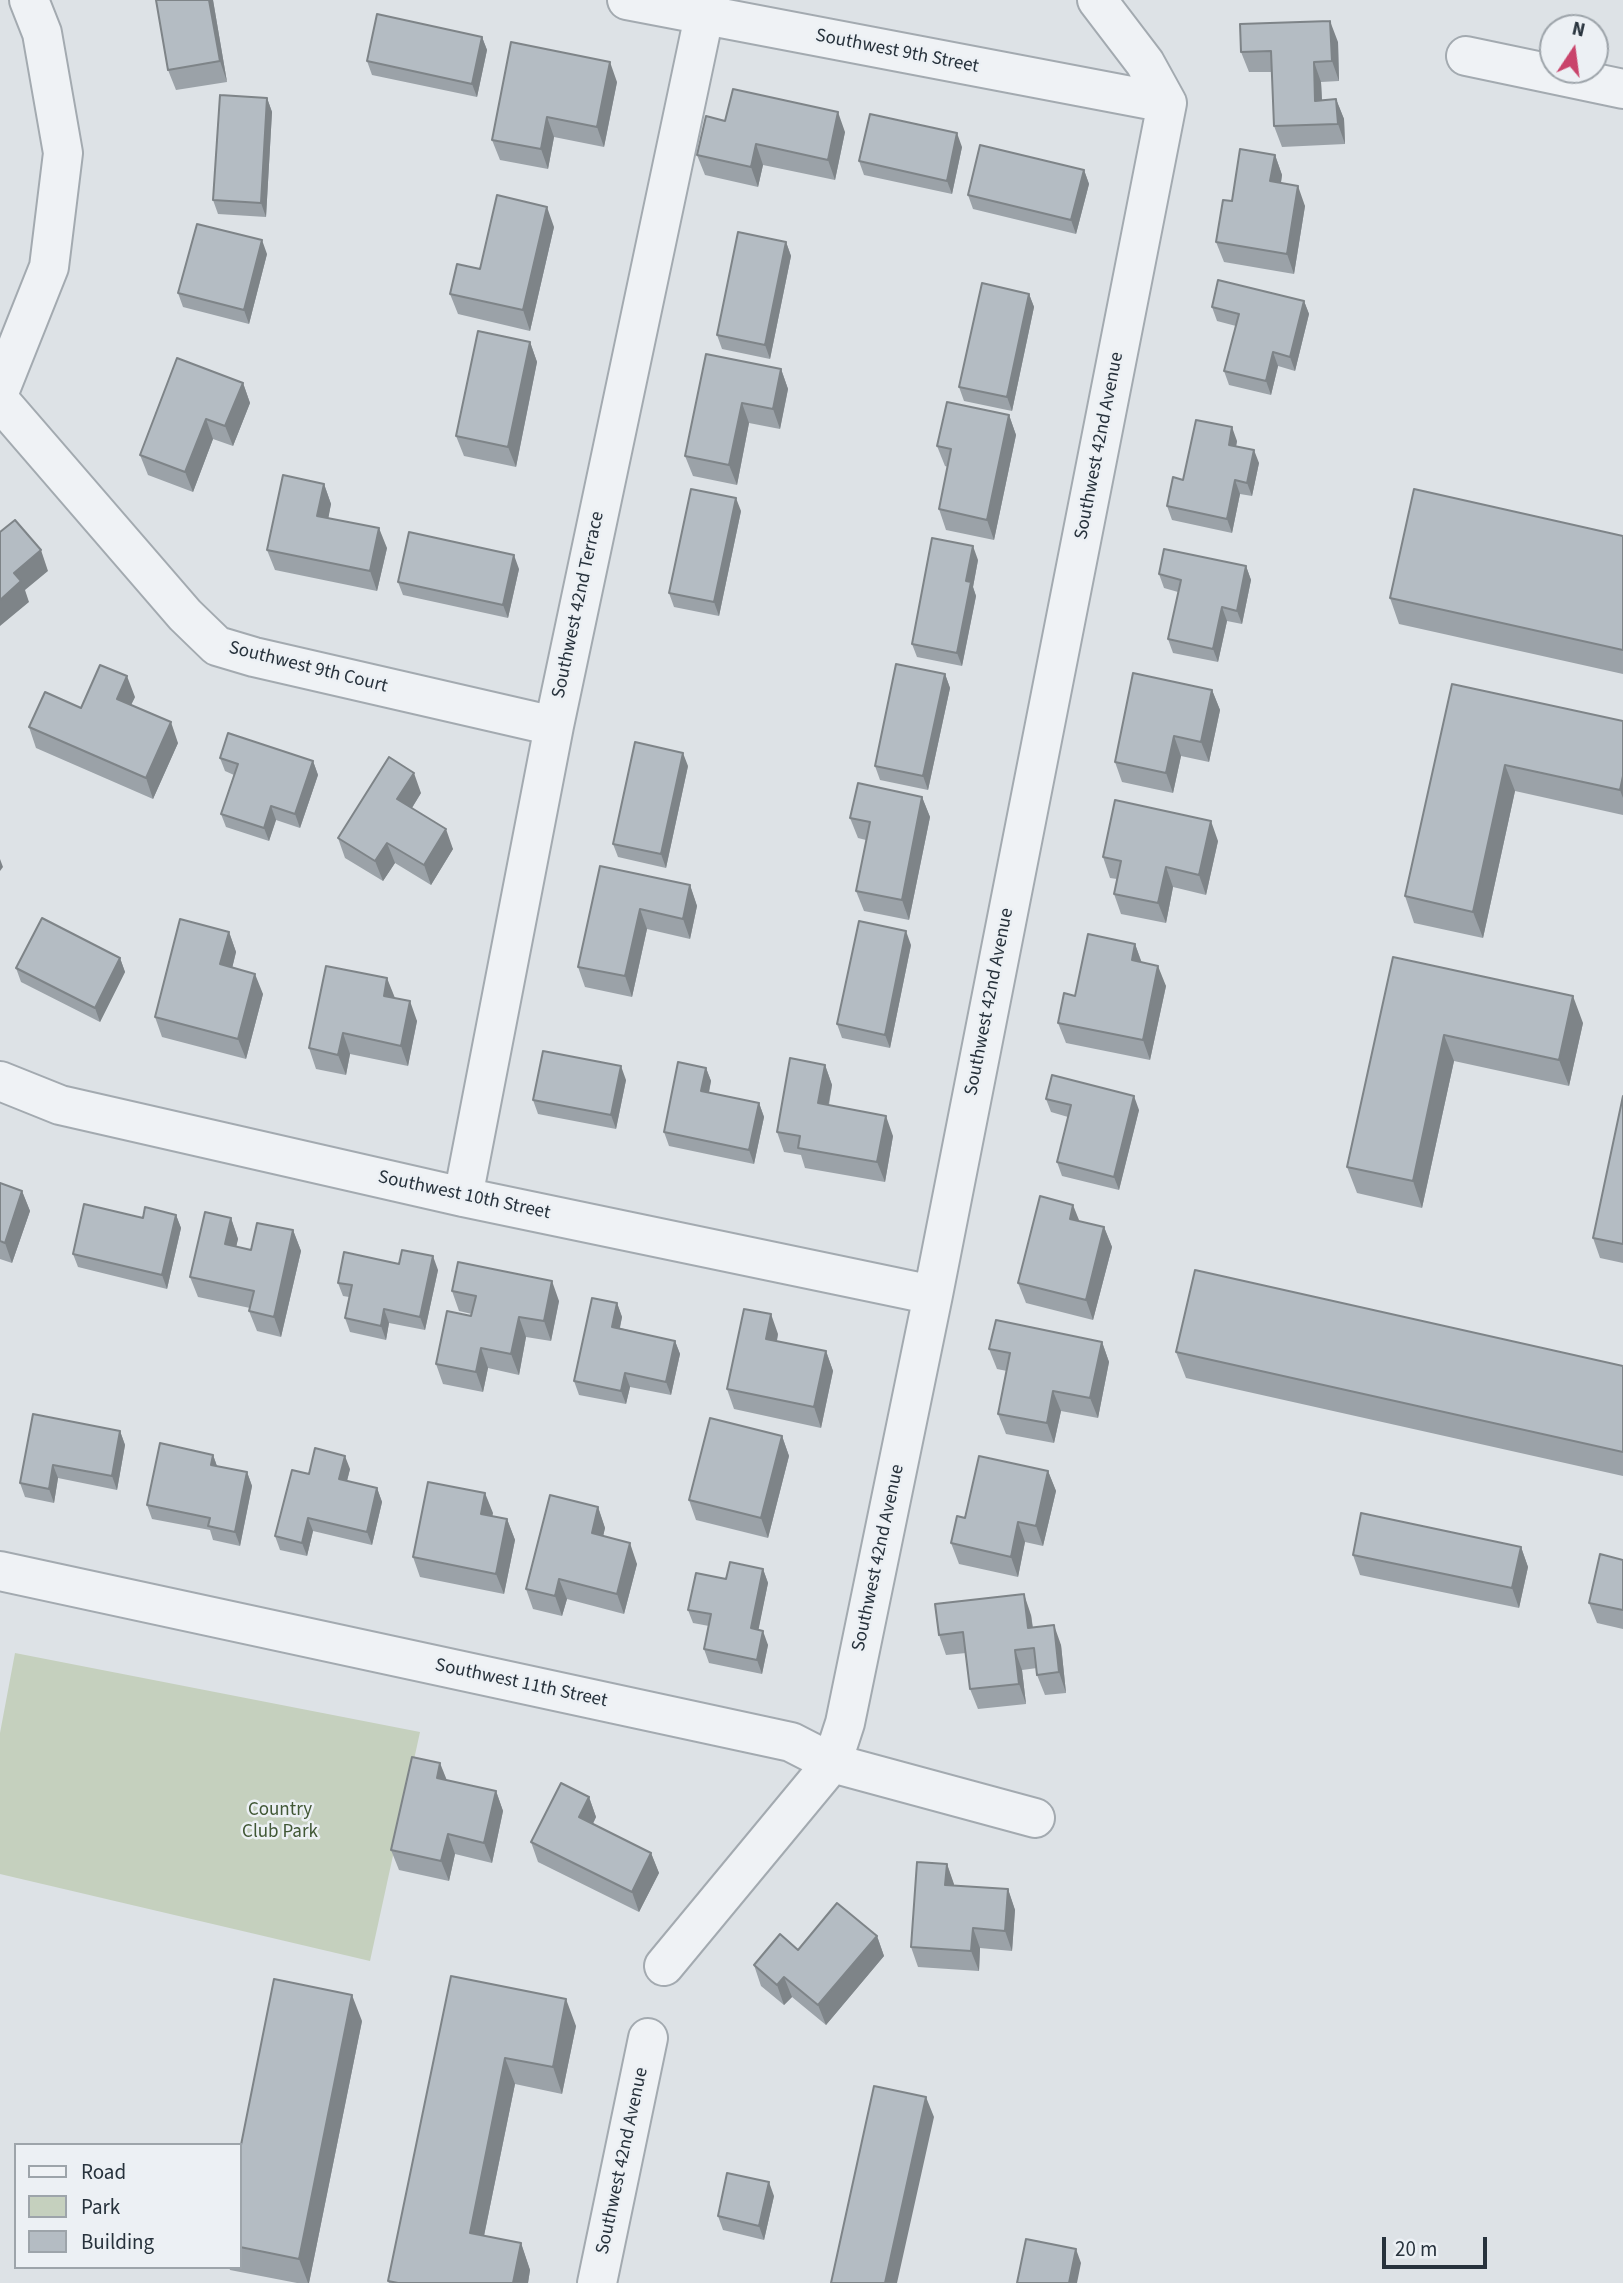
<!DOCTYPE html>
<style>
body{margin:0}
#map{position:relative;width:1623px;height:2283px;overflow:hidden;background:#dde2e6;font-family:"Source Sans 3",sans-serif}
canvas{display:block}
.legend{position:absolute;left:14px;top:2143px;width:228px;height:126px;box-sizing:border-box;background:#ecf0f4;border:2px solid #9da4aa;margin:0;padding:9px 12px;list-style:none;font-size:21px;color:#27323c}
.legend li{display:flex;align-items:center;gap:14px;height:35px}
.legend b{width:35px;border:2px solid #9da4aa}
.north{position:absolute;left:1539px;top:14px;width:70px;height:70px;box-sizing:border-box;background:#ecf0f4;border:2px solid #9da4aa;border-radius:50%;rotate:13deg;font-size:19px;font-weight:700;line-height:28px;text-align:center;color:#27323c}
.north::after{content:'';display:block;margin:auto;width:24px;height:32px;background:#c9446b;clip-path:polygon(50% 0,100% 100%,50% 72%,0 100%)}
.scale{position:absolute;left:1382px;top:2237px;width:105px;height:32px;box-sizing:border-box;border:4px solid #27323c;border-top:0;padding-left:9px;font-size:21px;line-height:24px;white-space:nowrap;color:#27323c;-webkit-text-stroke:5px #ecf0f4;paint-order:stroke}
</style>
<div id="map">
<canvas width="1623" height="2283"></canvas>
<ul class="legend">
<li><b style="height:9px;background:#eff2f5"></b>Road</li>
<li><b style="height:19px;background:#c5d0be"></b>Park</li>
<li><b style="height:19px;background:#b4bcc3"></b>Building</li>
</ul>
<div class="north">N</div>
<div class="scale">20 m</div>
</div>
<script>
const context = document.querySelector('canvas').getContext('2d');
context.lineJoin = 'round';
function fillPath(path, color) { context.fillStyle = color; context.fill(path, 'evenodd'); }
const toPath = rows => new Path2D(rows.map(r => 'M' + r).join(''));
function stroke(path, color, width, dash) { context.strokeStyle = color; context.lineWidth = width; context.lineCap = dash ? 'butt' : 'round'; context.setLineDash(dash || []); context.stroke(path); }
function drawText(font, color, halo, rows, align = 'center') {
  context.font = font + ' "Source Sans 3",sans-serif'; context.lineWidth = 5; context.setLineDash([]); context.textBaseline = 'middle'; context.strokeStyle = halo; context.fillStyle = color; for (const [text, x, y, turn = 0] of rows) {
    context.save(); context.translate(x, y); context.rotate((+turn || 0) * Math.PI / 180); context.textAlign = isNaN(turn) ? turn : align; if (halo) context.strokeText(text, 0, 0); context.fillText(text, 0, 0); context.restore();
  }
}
fillPath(toPath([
 [15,1653,420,1732,370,1961,0,1874,0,1733]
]), '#c5d0be');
const minor = toPath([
 [627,0,1167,103],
 [1466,56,1623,89],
 [0,390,49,267,63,153,42,33,29,0],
 [0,401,185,615,217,646,254,657,554,726],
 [0,1081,60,1105,463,1197,933,1295],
 [463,1197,554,726,704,16],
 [0,1571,791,1742,832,1763,1035,1818],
 [664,1966,832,1763,845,1723,933,1295,1167,103,1145,63,1097,0],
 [597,2283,648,2038]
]);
stroke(minor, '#a3aab0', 42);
stroke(minor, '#eff2f5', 38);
fillPath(toPath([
 [213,0,227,82,176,90,168,70],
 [482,37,487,50,477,97,372,75,367,61],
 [1338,42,1339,81,1321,82,1322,100,1336,99,1344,119,1345,144,1282,147,1274,126,1272,72,1249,72,1241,52],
 [617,82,604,147,554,137,548,169,500,160,492,140],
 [267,98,272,112,266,217,218,214,213,200],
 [725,121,845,132,835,180,763,165,758,187,705,175,697,155],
 [962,147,952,194,864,175,859,161],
 [1275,155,1282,175,1281,183,1305,206,1294,274,1224,262,1216,242],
 [1084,170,1089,184,1076,234,973,209,968,195],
 [554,227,530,331,458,314,450,294,480,269],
 [786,242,791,256,770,359,722,349,717,335],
 [267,254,249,324,183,307,178,293],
 [1029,294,1034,307,1012,411,964,401,959,387],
 [1304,301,1309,314,1295,371,1278,366,1271,395,1229,385,1224,371,1236,326,1217,321,1212,307],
 [530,342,537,362,516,467,464,456,456,436],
 [706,354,781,369,788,389,780,429,749,423,737,485,693,476,685,456],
 [243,383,250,403,233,446,213,439,193,492,148,475,140,455],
 [1009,415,1016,435,994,540,946,530,939,509,948,467,945,466,937,446],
 [1237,441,1236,446,1259,463,1252,496,1240,494,1232,533,1172,520,1167,506,1183,480],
 [324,484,331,504,328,518,387,548,377,591,275,570,267,550],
 [741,511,719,616,674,607,669,593],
 [1623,536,1623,674,1399,624,1390,598],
 [978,560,973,587,976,596,962,666,917,657,912,644],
 [1246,566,1251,580,1242,624,1227,621,1218,662,1173,653,1168,639,1178,592,1164,588,1159,574],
 [519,569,508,618,403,595,398,582],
 [945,674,950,688,928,790,880,780,875,766],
 [1452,684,1623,721,1623,815,1515,791,1483,938,1414,923,1405,896],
 [1212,690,1220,710,1209,762,1181,756,1173,793,1122,782,1115,762],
 [135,697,131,705,178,743,153,799,36,748,29,727,81,708],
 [220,758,313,761,318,775,300,828,276,820,269,841,226,827,221,814,234,775,225,771],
 [688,766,666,868,618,857,613,844],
 [421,793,412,808,453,849,431,885,395,863,383,881,345,858,338,838],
 [922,797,930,817,909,920,864,911,856,891,866,840,858,838,850,818],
 [1218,841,1206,895,1173,887,1166,923,1121,914,1114,894,1117,879,1110,878,1103,857],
 [600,866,690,885,697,906,690,939,647,929,632,997,585,987,578,967],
 [229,932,236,952,232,968,263,994,246,1059,162,1037,155,1017],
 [1135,944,1142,963,1166,986,1150,1060,1066,1043,1058,1023,1075,996],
 [911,945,890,1048,842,1038,837,1024],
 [1393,957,1583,1023,1569,1086,1454,1061,1422,1208,1357,1193,1347,1167],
 [120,958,125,972,100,1022,21,982,16,968],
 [395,998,417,1021,408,1066,350,1054,346,1075,316,1069,309,1048],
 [825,1065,832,1085,829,1105,893,1136,885,1182,805,1168,801,1155,784,1152,777,1132],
 [706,1068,711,1081,709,1093,759,1103,764,1117,754,1164,669,1146,664,1132],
 [626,1080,616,1129,538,1114,533,1100],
 [1623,1096,1623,1263,1600,1258,1593,1238],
 [1046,1099,1139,1110,1119,1190,1062,1176,1057,1162,1068,1117,1051,1112],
 [0,1183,22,1191,30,1211,12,1263,0,1259],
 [176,1215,181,1228,167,1289,78,1267,73,1254,143,1218],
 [231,1218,238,1239,236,1247,251,1250,293,1230,301,1251,281,1337,257,1331,249,1311,250,1308,198,1297,190,1277],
 [1079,1221,1104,1227,1112,1247,1093,1320,1026,1303,1018,1283],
 [399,1264,438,1270,425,1330,389,1323,386,1340,350,1332,345,1318,349,1297,343,1296,338,1283],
 [452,1291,559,1301,551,1341,526,1337,519,1375,488,1368,483,1392,443,1384,436,1364,471,1316,472,1314,459,1311],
 [617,1303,622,1317,620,1328,675,1341,680,1354,671,1395,630,1387,626,1404,579,1395,574,1381],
 [778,1334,777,1341,826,1351,833,1371,821,1428,734,1409,727,1389],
 [1102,1342,1109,1362,1098,1418,1061,1411,1054,1443,1006,1434,998,1414,1007,1371,997,1369,989,1349],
 [1176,1352,1623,1366,1623,1476,1186,1378],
 [33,1414,120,1431,125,1445,117,1490,58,1478,54,1503,25,1497,20,1483],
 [782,1436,789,1456,768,1538,696,1520,689,1500],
 [213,1455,217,1466,247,1472,252,1486,240,1546,213,1540,210,1530,152,1519,147,1505],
 [350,1469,347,1481,377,1488,382,1502,372,1545,313,1531,307,1556,280,1550,275,1536,309,1474],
 [1048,1471,1056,1491,1043,1546,1025,1542,1018,1577,959,1564,951,1543,965,1518],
 [598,1507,605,1528,603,1536,637,1564,624,1614,567,1599,562,1616,533,1609,526,1589],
 [493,1513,492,1516,507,1519,515,1540,504,1594,420,1577,413,1557],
 [1521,1547,1528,1567,1519,1608,1360,1575,1353,1555],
 [1623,1560,1623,1629,1597,1623,1589,1603],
 [763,1569,768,1583,758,1630,768,1645,762,1674,709,1663,704,1649,709,1626,693,1623,688,1610,726,1579],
 [1031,1615,1033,1627,1061,1645,1066,1693,1045,1695,1037,1675,1037,1668,1022,1670,1026,1704,978,1709,970,1689,966,1653,946,1655,939,1635],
 [446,1780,496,1791,503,1811,492,1863,455,1854,449,1881,399,1870,391,1850],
 [589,1797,596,1817,593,1824,651,1853,659,1873,639,1912,538,1862,531,1842],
 [947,1864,954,1886,1008,1889,1015,1910,1012,1951,980,1948,979,1971,918,1967,911,1947],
 [877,1936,884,1956,826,2025,792,1997,784,2005,761,1986,754,1965,798,1950],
 [451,1976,576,2026,562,2094,515,2084,484,2236,521,2243,530,2270,528,2283,389,2283,388,2281],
 [362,2021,309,2283,297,2283,230,2270,229,2267,240,2267,240,2150],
 [774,2196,764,2240,723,2230,718,2216]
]), '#9ba2a8');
fillPath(toPath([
 [209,0,213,0,227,82,220,61],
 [1330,21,1338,42,1339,81,1332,61],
 [482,37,487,50,477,97,472,84],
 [610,62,617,82,604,147,597,127],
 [1314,62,1321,82,1323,121,1315,101],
 [267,98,272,112,266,217,261,203],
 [1336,99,1344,119,1345,144,1338,124],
 [838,112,845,132,835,180,828,160],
 [547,117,554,137,548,169,541,149],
 [957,133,962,147,952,194,947,181],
 [756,144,763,165,758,187,751,167],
 [1275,155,1282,175,1278,201,1270,181],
 [1084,170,1089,184,1076,234,1071,220],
 [1298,186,1305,206,1294,274,1287,254],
 [547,207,554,227,530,331,523,310],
 [262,240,267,254,249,324,244,310],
 [786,242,791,256,770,359,765,345],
 [1029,294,1034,307,1012,411,1007,397],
 [1304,301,1309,314,1295,371,1290,357],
 [530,342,537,362,516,467,508,447],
 [1273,352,1278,366,1271,395,1266,381],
 [781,369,788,389,780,429,773,409],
 [243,383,250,403,233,446,225,426],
 [742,403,749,423,737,485,729,465],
 [1009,415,1016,435,994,540,987,520],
 [206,419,213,439,193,492,185,472],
 [1232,427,1237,441,1234,458,1229,445],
 [1254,450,1259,463,1252,496,1247,483],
 [1235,480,1240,494,1232,533,1227,519],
 [324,484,331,504,325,536,317,516],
 [736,498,741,511,719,616,714,602],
 [379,528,387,548,377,591,370,571],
 [973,546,978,560,973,587,976,596,962,666,957,653,966,581],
 [41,550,48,571,25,590,29,602,0,626,0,600,14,573],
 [514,555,519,569,508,618,503,605],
 [1246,566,1251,580,1242,624,1237,611],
 [1222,607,1227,621,1218,662,1213,649],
 [945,674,950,688,928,790,923,776],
 [127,676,135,697,124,719,117,699],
 [1212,690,1220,710,1209,762,1201,742],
 [171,722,178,743,153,799,146,778],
 [1174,736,1181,756,1173,793,1166,773],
 [683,753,688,766,666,868,661,854],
 [313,761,318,775,300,828,295,814],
 [1505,765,1515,791,1483,938,1473,912],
 [414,773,421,793,405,819,397,799],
 [1623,776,1623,798,1620,790],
 [922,797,930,817,909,920,902,900],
 [271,806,276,820,269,841,264,828],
 [1211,821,1218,841,1206,895,1199,875],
 [446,829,453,849,431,885,424,865],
 [387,843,395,863,383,881,375,861],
 [0,859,3,867,0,871],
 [1166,867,1173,887,1166,923,1158,903],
 [690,885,697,906,690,939,683,919],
 [640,909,647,929,632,997,625,976],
 [906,931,911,945,890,1048,885,1035],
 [229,932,236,952,228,985,220,964],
 [1135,944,1142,964,1132,960],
 [120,958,125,972,100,1022,95,1008],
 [1158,966,1166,986,1150,1060,1143,1040],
 [255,974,263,994,246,1059,238,1039],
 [387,978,395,998,384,996],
 [1573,996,1583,1023,1569,1086,1559,1060],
 [410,1001,417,1021,408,1066,401,1046],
 [343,1033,350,1054,346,1075,338,1055],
 [1444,1035,1454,1061,1422,1208,1413,1181],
 [825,1065,832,1085,825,1123,818,1103],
 [621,1066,626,1080,616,1129,611,1115],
 [706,1068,711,1081,706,1105,701,1091],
 [1134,1096,1139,1110,1119,1190,1114,1177],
 [759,1103,764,1117,754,1164,749,1150],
 [886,1116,893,1136,885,1182,877,1162],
 [22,1191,30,1211,12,1263,5,1243],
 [1073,1205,1081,1225,1070,1219],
 [176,1215,181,1228,167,1289,162,1275],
 [231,1218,238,1239,232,1264,225,1244],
 [1104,1227,1112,1247,1093,1320,1086,1300],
 [293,1230,301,1251,281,1337,274,1317],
 [433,1256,438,1270,425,1330,420,1317],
 [552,1281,559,1301,551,1341,544,1321],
 [617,1303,622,1317,617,1340,612,1327],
 [384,1309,389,1323,386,1340,381,1326],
 [771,1314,778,1334,773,1359,766,1339],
 [519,1317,526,1337,519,1375,511,1354],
 [675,1341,680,1354,671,1395,666,1382],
 [1102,1342,1109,1362,1098,1418,1090,1398],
 [481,1348,488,1368,483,1392,476,1372],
 [826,1351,833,1371,821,1428,814,1407],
 [625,1373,630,1387,626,1404,621,1391],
 [1053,1391,1061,1411,1054,1443,1047,1423],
 [120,1431,125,1445,117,1490,112,1476],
 [782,1436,789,1456,768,1538,761,1518],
 [213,1455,218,1469,211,1465],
 [345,1456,350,1469,344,1492,339,1479],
 [53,1465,58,1478,54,1503,49,1489],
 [1048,1471,1056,1491,1043,1546,1036,1526],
 [247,1472,252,1486,240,1546,235,1532],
 [377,1488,382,1502,372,1545,367,1532],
 [485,1493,493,1513,488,1534,481,1514],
 [598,1507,605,1528,599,1554,592,1533],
 [308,1518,313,1531,307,1556,302,1543],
 [507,1519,515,1540,504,1594,496,1574],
 [1018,1522,1025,1542,1018,1577,1011,1557],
 [630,1543,637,1564,624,1614,617,1594],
 [1521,1547,1528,1567,1519,1608,1512,1588],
 [763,1569,768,1583,756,1642,751,1628],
 [559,1579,567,1599,562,1616,555,1596],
 [1024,1594,1031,1615,1035,1648,1028,1628],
 [1054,1625,1061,1645,1066,1693,1059,1672],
 [763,1631,768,1645,762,1674,757,1660],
 [1015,1650,1022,1670,1026,1704,1019,1684],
 [440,1763,448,1783,437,1778],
 [496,1791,503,1811,492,1863,484,1843],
 [589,1797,596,1817,586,1837,579,1817],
 [448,1834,455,1854,449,1881,441,1861],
 [651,1853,659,1873,639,1912,632,1892],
 [947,1864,954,1884,952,1905,945,1885],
 [1008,1889,1015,1910,1012,1951,1005,1931],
 [973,1928,980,1948,979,1971,971,1951],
 [877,1936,884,1956,826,2025,818,2005],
 [784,1977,792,1997,784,2005,777,1985],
 [352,1995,362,2021,309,2283,308,2283,299,2259],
 [566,1999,576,2026,562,2094,553,2067],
 [505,2058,515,2084,479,2260,470,2233],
 [926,2097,934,2117,897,2283,885,2283],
 [769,2182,774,2196,764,2240,759,2226],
 [521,2243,530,2270,528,2283,513,2283],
 [1076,2249,1081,2263,1077,2283,1069,2283]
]), '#7e8488');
const building = toPath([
 [156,0,209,0,220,61,168,70,156,0],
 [377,14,482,37,472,84,367,61,377,14],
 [1330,21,1332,61,1314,62,1315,101,1336,99,1338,124,1274,126,1271,51,1241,52,1240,24,1330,21],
 [511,42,610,62,597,127,547,117,541,149,492,140,511,42],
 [733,89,838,112,828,160,756,144,751,167,697,155,706,116,725,121,733,89],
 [220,95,267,98,261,203,213,200,220,95],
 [870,114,957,133,947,181,859,161,870,114],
 [980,145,1084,170,1071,220,968,195,980,145],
 [1240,149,1275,155,1270,181,1298,186,1287,254,1216,242,1223,200,1232,201,1240,149],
 [497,195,547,207,523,310,450,294,457,264,480,269,497,195],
 [197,224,262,240,244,310,178,293,197,224],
 [738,232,786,242,765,345,717,335,738,232],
 [1218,280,1304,301,1290,357,1273,352,1266,381,1224,371,1239,314,1212,307,1218,280],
 [982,283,1029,294,1007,397,959,387,982,283],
 [478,331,530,342,508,447,456,436,478,331],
 [706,354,781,369,773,409,742,403,729,465,685,456,706,354],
 [177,358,243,383,225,426,206,419,185,472,140,455,177,358],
 [947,402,1009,415,987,520,939,509,951,449,937,446,947,402],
 [1196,420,1232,427,1229,445,1254,450,1247,483,1235,480,1227,519,1167,506,1173,477,1183,480,1196,420],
 [283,475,324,484,317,516,379,528,370,571,267,550,283,475],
 [691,489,736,498,714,602,669,593,691,489],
 [1414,489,1623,536,1623,650,1390,598,1414,489],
 [15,520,41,550,14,573,21,581,0,600,0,532,15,520],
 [409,532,514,555,503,605,398,582,409,532],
 [932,538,973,546,966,581,971,582,957,653,912,644,932,538],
 [1164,549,1246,566,1237,611,1222,607,1213,649,1168,639,1181,580,1159,574,1164,549],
 [896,664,945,674,923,776,875,766,896,664],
 [100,665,127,676,117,699,171,722,146,778,29,727,45,692,81,708,100,665],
 [1133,673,1212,690,1201,742,1174,736,1166,773,1115,762,1133,673],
 [1452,684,1623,721,1623,776,1620,790,1505,765,1473,912,1405,896,1452,684],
 [228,733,313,761,295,814,271,806,264,828,221,814,238,764,220,758,228,733],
 [635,742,683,753,661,854,613,844,635,742],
 [389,757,414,773,397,799,446,829,424,865,387,843,375,861,338,838,389,757],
 [858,783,922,797,902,900,856,891,870,822,850,818,858,783],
 [1115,800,1211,821,1199,875,1166,867,1158,903,1114,894,1121,861,1103,857,1115,800],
 [600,866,690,885,683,919,640,909,625,976,578,967,600,866],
 [42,918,120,958,95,1008,16,968,42,918],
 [180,919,229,932,220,964,255,974,238,1039,155,1017,180,919],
 [859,921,906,931,885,1035,837,1024,859,921],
 [1088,934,1135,944,1132,960,1158,966,1143,1040,1058,1023,1064,993,1075,996,1088,934],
 [1393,957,1573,996,1559,1060,1444,1035,1413,1181,1347,1167,1393,957],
 [326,966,387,978,384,996,410,1001,401,1046,343,1033,338,1055,309,1048,326,966],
 [543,1051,621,1066,611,1115,533,1100,543,1051],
 [790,1058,825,1065,818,1103,886,1116,877,1162,798,1148,800,1136,777,1132,790,1058],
 [678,1062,706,1068,701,1091,759,1103,749,1150,664,1132,678,1062],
 [1052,1075,1134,1096,1114,1177,1057,1162,1071,1105,1046,1099,1052,1075],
 [1623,1096,1623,1244,1593,1238,1623,1096],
 [0,1183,22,1191,5,1243,0,1241,0,1183],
 [1040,1196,1073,1205,1070,1219,1104,1227,1086,1300,1018,1283,1040,1196],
 [84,1204,143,1218,145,1207,176,1215,162,1275,73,1254,84,1204],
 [205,1212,231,1218,225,1244,251,1250,257,1223,293,1230,274,1317,249,1311,254,1291,190,1277,205,1212],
 [402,1250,433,1256,420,1317,384,1309,381,1326,345,1318,352,1285,338,1283,344,1252,399,1264,402,1250],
 [458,1262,552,1281,544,1321,519,1317,511,1354,481,1348,476,1372,436,1364,447,1311,471,1316,476,1296,452,1291,458,1262],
 [1195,1270,1623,1366,1623,1452,1176,1352,1195,1270],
 [592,1298,617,1303,612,1327,675,1341,666,1382,625,1373,621,1391,574,1381,592,1298],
 [744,1309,771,1314,766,1339,826,1351,814,1407,727,1389,744,1309],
 [996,1320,1102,1342,1090,1398,1053,1391,1047,1423,998,1414,1010,1353,989,1349,996,1320],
 [33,1414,120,1431,112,1476,53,1465,49,1489,20,1483,33,1414],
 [710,1418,782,1436,761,1518,689,1500,710,1418],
 [160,1443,213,1455,211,1465,247,1472,235,1532,208,1526,210,1518,147,1505,160,1443],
 [315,1448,345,1456,339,1479,377,1488,367,1532,308,1518,302,1543,275,1536,292,1470,309,1474,315,1448],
 [979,1456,1048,1471,1036,1526,1018,1522,1011,1557,951,1543,957,1516,965,1518,979,1456],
 [428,1482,485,1493,481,1514,507,1519,496,1574,413,1557,428,1482],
 [550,1495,598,1507,592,1533,630,1543,617,1594,559,1579,555,1596,526,1589,550,1495],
 [1361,1513,1521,1547,1512,1588,1353,1555,1361,1513],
 [1600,1554,1623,1560,1623,1610,1589,1603,1600,1554],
 [730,1562,763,1569,751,1628,763,1631,757,1660,704,1649,711,1614,688,1610,696,1573,726,1579,730,1562],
 [1024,1594,1028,1628,1054,1625,1059,1672,1037,1675,1034,1648,1015,1650,1019,1684,970,1689,963,1632,939,1635,935,1604,1024,1594],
 [412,1757,440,1763,437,1778,496,1791,484,1843,448,1834,441,1861,391,1850,412,1757],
 [561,1783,589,1797,579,1817,651,1853,632,1892,531,1842,561,1783],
 [917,1862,947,1864,945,1885,1008,1889,1005,1931,973,1928,971,1951,911,1947,917,1862],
 [837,1903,877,1936,818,2005,784,1977,777,1985,754,1965,780,1934,798,1950,837,1903],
 [451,1976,566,1999,553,2067,505,2058,470,2233,521,2243,513,2283,398,2283,388,2281,451,1976],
 [274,1979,352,1995,299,2259,240,2247,240,2150,274,1979],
 [874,2086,926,2097,885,2283,831,2283,874,2086],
 [727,2173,769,2182,759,2226,718,2216,727,2173],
 [1026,2239,1076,2249,1069,2283,1017,2283,1026,2239]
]);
fillPath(building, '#b4bcc3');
stroke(building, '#7e8488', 2);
drawText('19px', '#27323c', '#ecf0f4', [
 ["Southwest 9th Street",897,52,11],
 ["Southwest 42nd Avenue",1100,446,-79],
 ["Southwest 42nd Terrace",579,605,-78],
 ["Southwest 9th Court",308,668,14],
 ["Southwest 42nd Avenue",990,1002,-79],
 ["Southwest 10th Street",464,1196,12],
 ["Southwest 42nd Avenue",879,1558,-78],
 ["Southwest 11th Street",521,1684,12],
 ["Southwest 42nd Avenue",623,2161,-78]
]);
drawText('19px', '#405735', '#ecf0f4', [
 ["Country",280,1811],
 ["Club Park",280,1833]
]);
</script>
